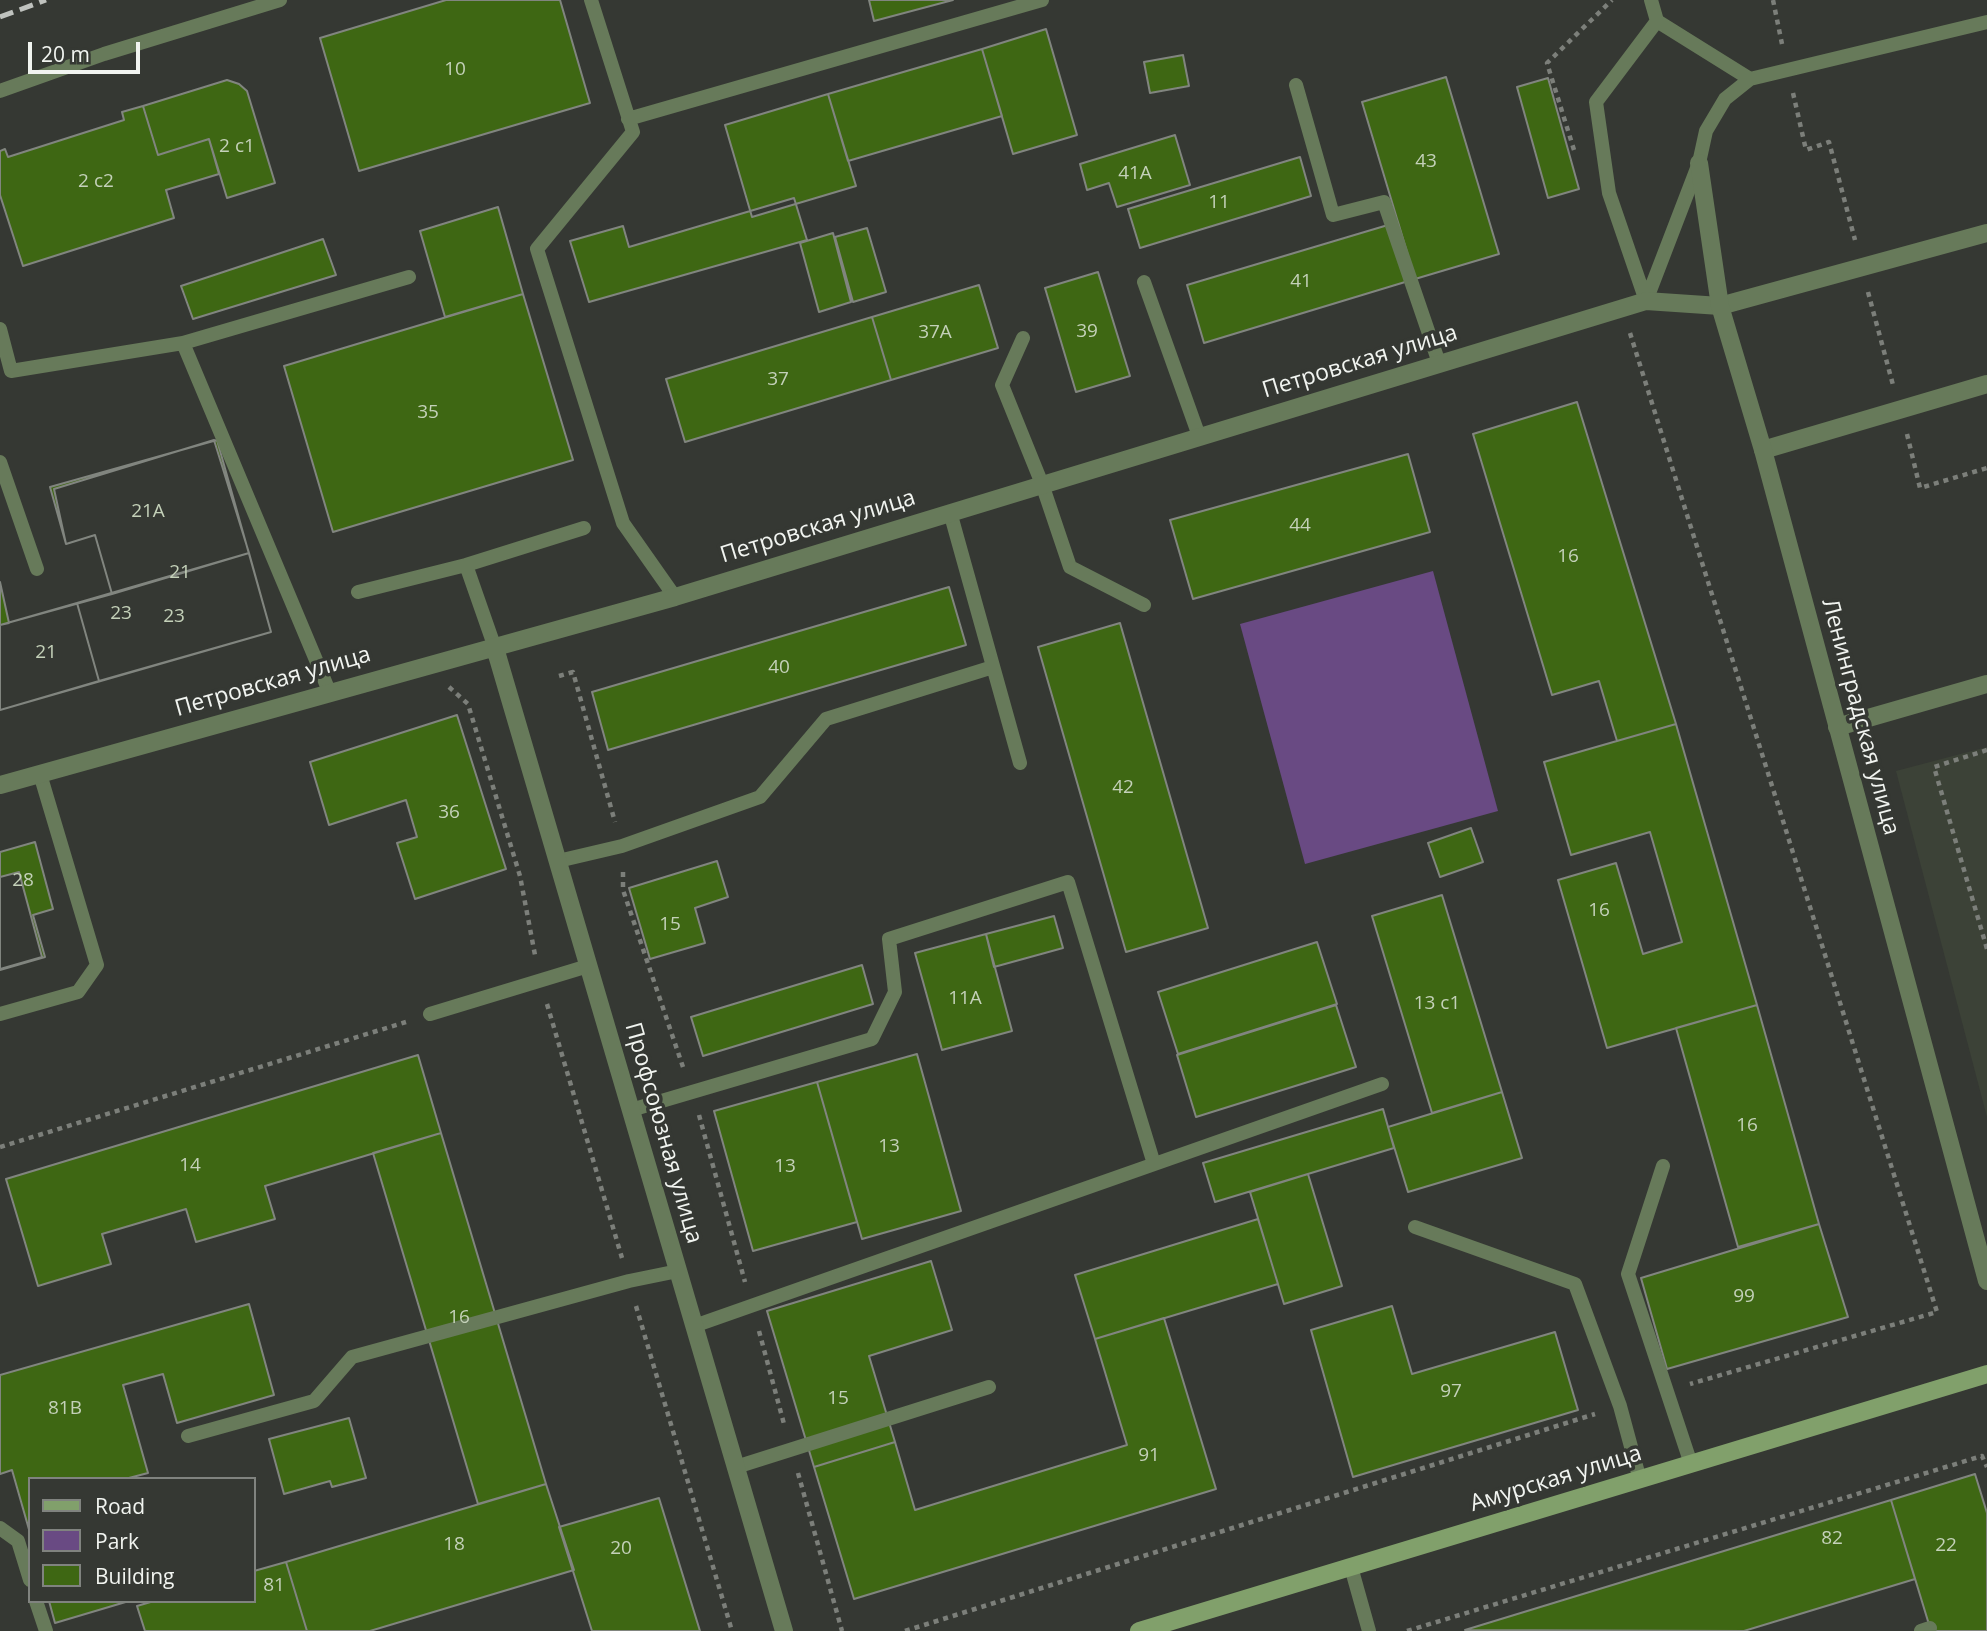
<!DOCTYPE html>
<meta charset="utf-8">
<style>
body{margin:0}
#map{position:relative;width:1987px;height:1631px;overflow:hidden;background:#353833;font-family:"Open Sans",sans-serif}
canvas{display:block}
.legend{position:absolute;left:28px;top:1477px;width:228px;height:126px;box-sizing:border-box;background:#353833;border:2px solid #80837f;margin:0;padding:9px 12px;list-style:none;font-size:21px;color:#f1f4f0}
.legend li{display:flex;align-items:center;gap:14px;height:35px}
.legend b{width:35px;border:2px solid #80837f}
.scale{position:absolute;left:28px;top:42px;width:112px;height:32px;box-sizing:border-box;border:4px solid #f1f4f0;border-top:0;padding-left:9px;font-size:21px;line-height:24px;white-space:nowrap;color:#f1f4f0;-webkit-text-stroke:5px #353833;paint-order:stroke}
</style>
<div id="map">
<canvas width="1987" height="1631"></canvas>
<ul class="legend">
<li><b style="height:9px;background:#81a06b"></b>Road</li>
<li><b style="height:19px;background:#694a83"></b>Park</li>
<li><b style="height:19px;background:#3e6713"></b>Building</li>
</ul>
<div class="scale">20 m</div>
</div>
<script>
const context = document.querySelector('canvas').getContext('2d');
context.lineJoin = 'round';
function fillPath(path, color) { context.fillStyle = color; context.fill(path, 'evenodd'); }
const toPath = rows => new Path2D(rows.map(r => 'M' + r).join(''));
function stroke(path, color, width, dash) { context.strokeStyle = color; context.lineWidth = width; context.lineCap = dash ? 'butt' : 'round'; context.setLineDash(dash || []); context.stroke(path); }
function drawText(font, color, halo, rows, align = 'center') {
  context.font = font + ' "Open Sans",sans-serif'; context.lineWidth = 7; context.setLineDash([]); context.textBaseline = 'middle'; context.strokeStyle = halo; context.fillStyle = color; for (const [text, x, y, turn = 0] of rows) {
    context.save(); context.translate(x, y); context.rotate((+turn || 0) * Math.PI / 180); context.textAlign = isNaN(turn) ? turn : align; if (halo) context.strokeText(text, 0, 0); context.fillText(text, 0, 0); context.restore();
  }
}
fillPath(toPath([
 [1987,747,1987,1117,1896,771]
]), '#3c4237');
fillPath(toPath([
 [1433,571,1498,811,1305,864,1240,624]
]), '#694a83');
const building = toPath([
 [446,0,560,0,590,103,359,171,320,38,446,0],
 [869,0,953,0,874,21,869,0],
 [1046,29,1077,135,1013,154,982,49,1046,29],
 [982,49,1002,116,848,161,828,94,982,49],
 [1183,55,1189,86,1150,93,1144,62,1183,55],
 [1446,77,1499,254,1415,279,1362,102,1446,77],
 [1548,78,1579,189,1548,198,1517,87,1548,78],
 [227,80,239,84,247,91,275,183,227,198,209,139,158,155,143,106,227,80],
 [828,94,856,186,752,217,725,125,828,94],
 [143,106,158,155,209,139,219,174,166,190,174,218,23,266,0,195,0,151,5,149,8,157,124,120,122,112,143,106],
 [1175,135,1190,185,1117,207,1109,183,1087,190,1080,164,1175,135],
 [1300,157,1311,196,1140,248,1128,209,1300,157],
 [794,198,807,240,589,302,570,241,623,226,629,247,794,198],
 [498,207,523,294,445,317,420,231,498,207],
 [1398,222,1415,279,1204,343,1187,285,1398,222],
 [867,228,886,292,853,302,835,237,867,228],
 [833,233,851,302,819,312,800,243,833,233],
 [323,239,336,275,193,319,181,286,323,239],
 [1098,272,1130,376,1076,392,1045,288,1098,272],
 [979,285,998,348,891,380,872,317,979,285],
 [523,294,573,460,333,532,284,366,523,294],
 [872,317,891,380,685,442,666,379,872,317],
 [1577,402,1676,724,1617,741,1599,681,1552,695,1473,434,1577,402],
 [214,440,249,553,112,594,95,535,66,544,54,489,214,440],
 [217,440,271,632,0,710,0,625,112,594,95,535,66,544,50,487,217,440],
 [1408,454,1430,532,1193,599,1170,520,1408,454],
 [249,553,271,632,99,681,77,603,249,553],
 [0,582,9,623,0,625,0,582],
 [949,587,966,645,608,750,592,692,949,587],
 [77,603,99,681,0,710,0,625,77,603],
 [1120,623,1208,928,1126,952,1038,647,1120,623],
 [457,715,506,869,415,899,397,843,417,837,406,800,329,825,310,762,457,715],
 [1676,724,1757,1005,1607,1048,1558,880,1616,863,1643,954,1682,942,1650,832,1571,855,1544,762,1676,724],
 [1471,828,1483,862,1440,877,1428,843,1471,828],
 [35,842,53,909,33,915,45,957,0,970,0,852,35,842],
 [717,861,728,897,695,908,705,943,650,959,629,888,717,861],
 [19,872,42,957,0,969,0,877,19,872],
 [1442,895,1502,1092,1432,1113,1372,916,1442,895],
 [1054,916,1063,948,994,967,986,934,1054,916],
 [986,934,1012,1031,942,1050,915,953,986,934],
 [1317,942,1337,1004,1178,1054,1158,992,1317,942],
 [862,965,873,1004,703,1056,691,1017,862,965],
 [1336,1005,1356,1067,1196,1117,1177,1055,1336,1005],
 [1757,1005,1819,1224,1738,1247,1676,1028,1757,1005],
 [917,1054,961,1211,862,1239,817,1082,917,1054],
 [418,1055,441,1133,265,1186,275,1219,196,1242,186,1209,102,1234,111,1264,38,1286,6,1179,418,1055],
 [817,1082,857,1222,753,1251,714,1111,817,1082],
 [1502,1092,1522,1158,1408,1192,1388,1127,1502,1092],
 [1383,1109,1394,1148,1215,1202,1203,1163,1383,1109],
 [441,1133,546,1484,478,1504,373,1153,441,1133],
 [1308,1174,1342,1286,1284,1304,1250,1192,1308,1174],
 [1258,1219,1278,1284,1095,1339,1075,1275,1258,1219],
 [1819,1224,1848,1317,1667,1369,1641,1278,1819,1224],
 [931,1261,952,1330,869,1356,895,1442,814,1467,767,1311,931,1261],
 [249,1304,274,1395,177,1423,163,1374,123,1385,148,1473,125,1479,30,1479,30,1533,12,1470,0,1474,0,1375,249,1304],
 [1392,1306,1412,1374,1555,1332,1578,1410,1353,1477,1311,1330,1392,1306],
 [1164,1318,1216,1489,854,1599,814,1467,895,1442,915,1510,1127,1445,1095,1339,1164,1318],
 [349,1418,366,1478,332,1487,330,1481,284,1494,269,1439,349,1418],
 [1975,1474,1987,1513,1987,1631,1931,1631,1891,1500,1975,1474],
 [546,1484,574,1570,370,1631,307,1631,286,1562,546,1484],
 [659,1498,700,1631,592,1631,559,1527,659,1498],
 [1891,1500,1915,1579,1744,1631,1465,1630,1891,1500],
 [286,1562,307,1631,145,1631,137,1606,154,1601,254,1601,254,1571,286,1562],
 [49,1601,129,1601,55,1623,49,1601]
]);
fillPath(building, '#3e6713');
stroke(building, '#81857f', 2);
stroke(toPath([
 [1773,0,1782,44],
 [1793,93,1806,150,1829,142,1855,240],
 [1574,150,1547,63,1612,0],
 [1868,292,1893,385],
 [1630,333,1937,1312,1690,1384],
 [1907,434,1920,488,1987,468],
 [559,676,573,672,615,822],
 [449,687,468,704,520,876,535,955],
 [1987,750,1934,767,1987,949],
 [623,872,623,890,683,1067],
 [547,1004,622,1258],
 [699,1115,745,1282],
 [0,1147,406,1022],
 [636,1306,732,1631],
 [759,1331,784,1424],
 [798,1473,842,1631],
 [905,1631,1595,1414],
 [1407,1631,1982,1456,1987,1467]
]), '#7c7f7a', 4.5, [5, 5]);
stroke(toPath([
 [591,0,633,132,537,249,623,523,675,597],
 [1651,0,1657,21,1750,79],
 [1296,85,1333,215,1384,202,1439,363],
 [0,91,104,54,280,0],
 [628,119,1042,0],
 [1144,282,1199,436],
 [1646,301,1699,163,1706,131,1725,99,1750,79,1987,22],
 [1646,301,1609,193,1596,102,1657,21],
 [0,329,11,371,183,343],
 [1023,338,1002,385,1042,484,1070,567,1144,605],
 [0,462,37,569],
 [950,512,1020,763],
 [358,592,466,565],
 [495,648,466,565,584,528],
 [329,691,183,343,409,277],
 [558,861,622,846,760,797,826,719,993,667],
 [0,1014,78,992,97,965,40,774],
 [430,1014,588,966],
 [631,1110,872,1039,895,992,889,939,1068,882,1154,1164],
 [1663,1166,1628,1274,1691,1464],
 [1415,1227,1575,1284,1620,1406,1640,1480],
 [694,1326,1382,1084],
 [188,1436,314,1401,352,1357,629,1281,678,1271],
 [736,1467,989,1387],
 [0,1528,18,1541,30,1580],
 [1351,1567,1369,1631],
 [36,1601,46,1631],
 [1921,1631,1930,1628]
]), '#677a5a', 14);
stroke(toPath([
 [1763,450,1987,384],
 [495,648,784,1631],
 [1837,727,1987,684],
 [0,785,675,597,1646,301,1720,306,1987,233]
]), '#677a5a', 18);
stroke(toPath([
 [1699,163,1720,306,1763,450,1987,1281]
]), '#677a5a', 18);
stroke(toPath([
 [1139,1631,1987,1374]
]), '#81a06b', 18);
stroke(toPath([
 [0,17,46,0]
]), '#bfc2be', 5, [14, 7]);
drawText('19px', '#c4d1b9', null, [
 ["10",455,70],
 ["2 с1",237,147],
 ["43",1426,162],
 ["41А",1135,174],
 ["2 с2",96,182],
 ["11",1219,203],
 ["41",1301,282],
 ["39",1087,332],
 ["37А",935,333],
 ["37",778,380],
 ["35",428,413],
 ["21А",148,512],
 ["44",1300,526],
 ["16",1568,557],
 ["21",180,573],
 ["23",121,614],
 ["23",174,617],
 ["21",46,653],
 ["40",779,668],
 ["42",1123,788],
 ["36",449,813],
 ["28",23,881],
 ["16",1599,911],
 ["15",670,925],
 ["11А",965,999],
 ["13 с1",1437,1004],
 ["16",1747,1126],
 ["13",889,1147],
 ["14",190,1166],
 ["13",785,1167],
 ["99",1744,1297],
 ["16",459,1318],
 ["97",1451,1392],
 ["15",838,1399],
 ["81В",65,1409],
 ["91",1149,1456],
 ["82",1832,1539],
 ["18",454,1545],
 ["22",1946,1546],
 ["20",621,1549],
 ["81",274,1586]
]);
drawText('23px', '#f1f4f0', '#353833', [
 ["Петровская улица",1360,362,-17],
 ["Петровская улица",818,527,-17],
 ["Петровская улица",273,682,-16],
 ["Ленинградская улица",1860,717,75],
 ["Профсоюзная улица",663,1133,74],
 ["Амурская улица",1556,1479,-17]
]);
</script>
